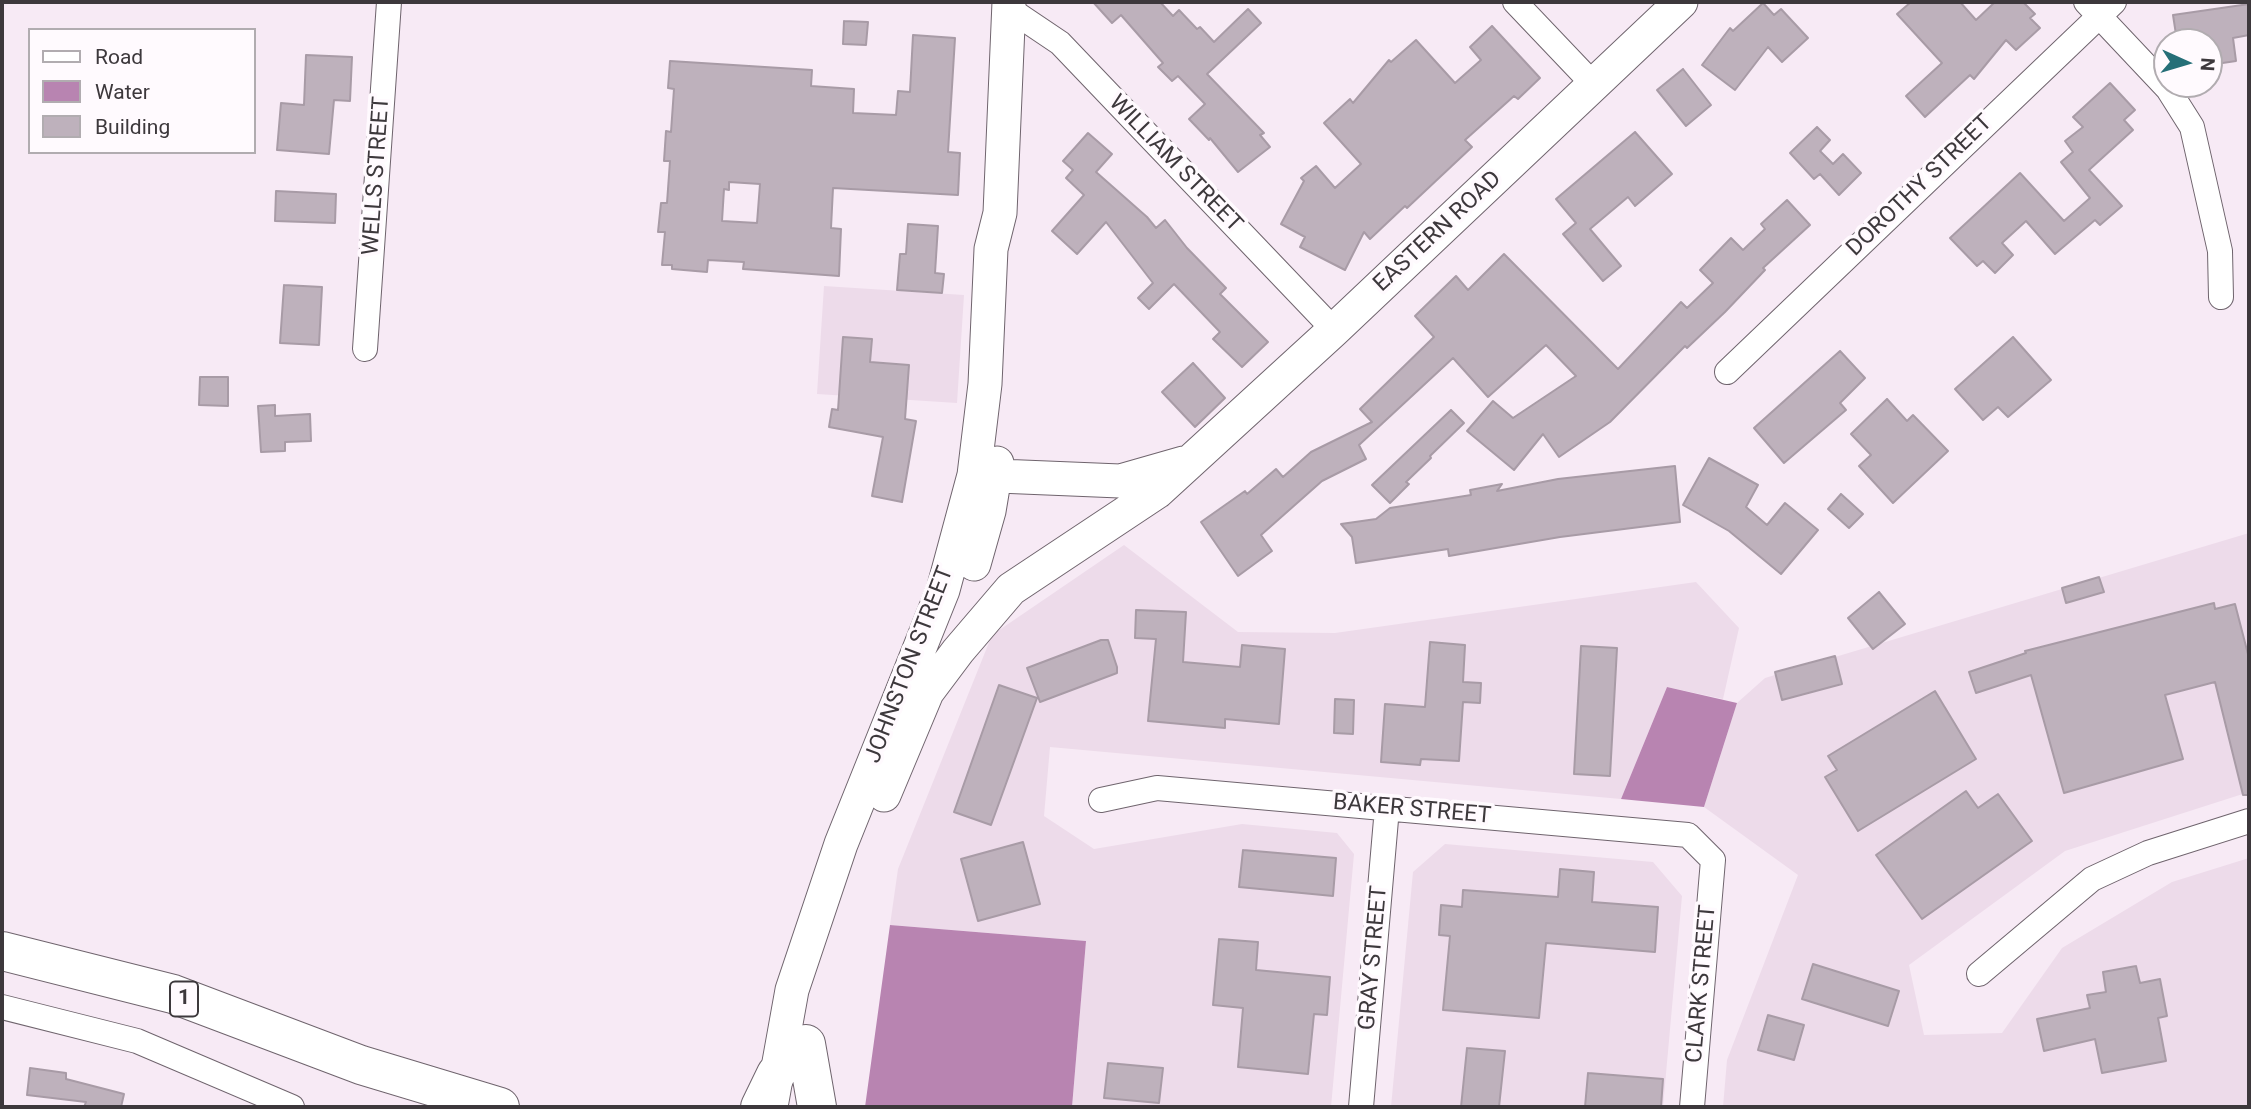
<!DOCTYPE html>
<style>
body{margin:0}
#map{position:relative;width:2251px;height:1109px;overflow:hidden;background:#f7eaf5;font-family:Roboto,sans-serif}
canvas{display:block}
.frame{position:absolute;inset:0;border:4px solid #3d383c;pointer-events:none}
.legend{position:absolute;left:28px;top:28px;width:228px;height:126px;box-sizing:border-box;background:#fffafe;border:2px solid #b1acb0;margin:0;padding:9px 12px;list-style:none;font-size:21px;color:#3d383c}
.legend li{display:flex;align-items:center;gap:14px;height:35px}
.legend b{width:35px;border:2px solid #b1acb0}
.north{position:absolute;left:2153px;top:28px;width:70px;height:70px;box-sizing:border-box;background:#fffafe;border:2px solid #b1acb0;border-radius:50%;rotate:94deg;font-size:19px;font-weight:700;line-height:28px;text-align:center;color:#3d383c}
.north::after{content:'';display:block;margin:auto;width:24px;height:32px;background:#266f78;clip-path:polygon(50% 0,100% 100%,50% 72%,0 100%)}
</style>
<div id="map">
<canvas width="2251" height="1109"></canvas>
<div class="frame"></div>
<ul class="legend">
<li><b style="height:9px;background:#fff"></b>Road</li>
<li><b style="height:19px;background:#b884b1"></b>Water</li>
<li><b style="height:19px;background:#beb1bc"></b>Building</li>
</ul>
<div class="north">N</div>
</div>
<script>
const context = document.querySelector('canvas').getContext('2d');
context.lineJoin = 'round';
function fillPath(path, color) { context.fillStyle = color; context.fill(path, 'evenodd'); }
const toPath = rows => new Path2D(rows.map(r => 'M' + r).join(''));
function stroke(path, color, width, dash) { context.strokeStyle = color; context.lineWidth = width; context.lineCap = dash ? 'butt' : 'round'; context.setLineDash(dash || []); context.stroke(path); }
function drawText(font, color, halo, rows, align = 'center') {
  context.font = font + ' Roboto,sans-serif'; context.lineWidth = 7; context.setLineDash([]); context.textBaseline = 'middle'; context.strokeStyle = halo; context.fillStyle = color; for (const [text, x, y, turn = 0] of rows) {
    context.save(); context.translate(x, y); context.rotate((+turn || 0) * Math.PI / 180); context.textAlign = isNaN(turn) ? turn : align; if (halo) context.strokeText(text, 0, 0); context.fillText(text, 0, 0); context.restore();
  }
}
fillPath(toPath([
 [824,286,964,295,957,403,817,394],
 [2249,533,2249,792,2065,851,1909,965,1924,1035,2002,1033,2062,948,2172,882,2249,858,2249,1107,1723,1107,1727,1060,1798,875,1704,807,1737,703,1765,678],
 [1124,545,1238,632,1335,633,1696,582,1739,628,1723,699,1667,687,1621,799,1050,747,1044,816,1094,849,1242,824,1337,833,1354,854,1331,1107,1072,1107,1086,941,890,925,898,869,992,635],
 [1445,844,1653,862,1682,896,1663,1107,1391,1107,1413,872]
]), '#eddbea');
fillPath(toPath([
 [1667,687,1737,703,1704,807,1621,799],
 [890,925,1086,941,1072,1107,865,1107]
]), '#b884b1');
const building = toPath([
 [1093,2,1160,2,1173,16,1179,10,1197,29,1200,27,1214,42,1248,9,1261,23,1207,74,1264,133,1260,135,1270,147,1238,172,1210,138,1209,140,1189,119,1205,104,1178,76,1172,81,1158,67,1163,63,1121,15,1112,23,1093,2],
 [1911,2,1960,2,1976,20,1995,2,2023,2,2035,14,2030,18,2040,28,2016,50,2006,40,1974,79,1970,75,1925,117,1906,96,1942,63,1897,14,1911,2],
 [1763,3,1774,15,1781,9,1808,38,1782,62,1768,47,1735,90,1702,65,1730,28,1733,31,1763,3],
 [2249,4,2249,35,2233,38,2236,61,2209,65,2209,42,2198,42,2198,39,2177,41,2173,15,2249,4],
 [844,21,868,22,866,45,843,44,844,21],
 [1492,26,1540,78,1518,99,1514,96,1465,140,1472,147,1407,208,1405,206,1370,239,1364,232,1345,270,1300,247,1305,237,1281,224,1304,181,1301,178,1316,166,1335,188,1361,164,1324,123,1350,99,1353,103,1389,60,1391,62,1416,40,1455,83,1481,60,1470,47,1492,26],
 [913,35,955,38,948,152,960,153,958,195,833,188,831,228,841,229,839,276,743,269,744,262,708,260,707,272,672,269,672,265,662,265,665,232,658,232,661,203,667,203,670,161,664,161,666,131,671,132,674,89,668,88,670,61,812,70,811,86,854,89,853,113,896,115,898,91,910,92,913,35],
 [729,182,760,184,757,223,722,221,724,189,729,190,729,182],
 [306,55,352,57,350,101,334,100,329,154,277,150,281,103,304,105,306,55],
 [1683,69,1711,105,1686,126,1657,90,1683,69],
 [2110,83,2135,110,2124,120,2133,130,2089,170,2122,206,2100,225,2095,220,2055,254,2026,221,2002,243,2013,255,1995,273,1983,261,1977,266,1950,238,2020,173,2064,221,2090,198,2061,162,2073,152,2065,141,2083,127,2073,117,2110,83],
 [1817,127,1830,140,1820,151,1833,164,1843,154,1861,173,1839,195,1820,174,1814,179,1790,153,1817,127],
 [1635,132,1672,174,1635,206,1628,197,1590,229,1621,266,1603,281,1563,234,1576,223,1556,199,1635,132],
 [1088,133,1112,154,1096,172,1147,217,1156,228,1165,220,1187,248,1226,288,1220,294,1268,342,1242,367,1213,339,1220,332,1174,284,1149,309,1138,298,1153,283,1106,222,1077,254,1052,231,1084,195,1066,178,1073,170,1063,161,1088,133],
 [276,191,336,194,335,223,275,221,276,191],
 [1787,200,1810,225,1763,268,1765,270,1725,312,1687,348,1685,346,1610,422,1559,457,1543,434,1514,470,1467,431,1493,401,1513,418,1576,376,1546,345,1488,397,1453,358,1359,445,1366,459,1322,481,1261,535,1272,551,1238,576,1201,522,1245,491,1247,494,1276,469,1283,477,1311,452,1372,422,1360,409,1434,337,1415,316,1456,276,1468,290,1504,254,1618,369,1681,302,1687,308,1713,283,1700,270,1731,238,1743,250,1765,229,1761,224,1787,200],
 [908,224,938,226,935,273,944,274,942,293,897,290,900,254,906,254,908,224],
 [284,285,322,287,319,345,280,343,284,285],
 [843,337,872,339,870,362,909,365,905,419,916,421,902,502,872,496,883,437,829,427,832,409,838,410,843,337],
 [2013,337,2051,380,2008,417,1998,407,1983,420,1955,389,2013,337],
 [1840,351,1865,378,1840,403,1846,410,1784,463,1754,428,1840,351],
 [1193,363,1225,398,1195,427,1162,392,1193,363],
 [200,377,228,377,228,406,199,405,200,377],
 [1887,399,1907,421,1913,415,1948,451,1893,503,1859,466,1871,455,1851,434,1887,399],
 [275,405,275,416,310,414,311,441,285,442,285,451,261,452,258,406,275,405],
 [1451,410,1464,423,1430,456,1431,458,1406,482,1409,484,1390,503,1372,485,1451,410],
 [1709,458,1758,485,1746,507,1767,525,1785,503,1818,530,1781,574,1729,531,1683,505,1709,458],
 [1675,466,1680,522,1560,537,1449,556,1448,549,1356,563,1352,537,1341,524,1376,519,1390,508,1471,495,1470,490,1502,484,1497,491,1558,479,1675,466],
 [1841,494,1863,514,1849,528,1828,509,1841,494],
 [2099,577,2104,592,2066,603,2062,588,2099,577],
 [1879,592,1905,624,1873,649,1848,618,1879,592],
 [2214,603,2215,609,2235,604,2249,658,2249,795,2243,795,2215,682,2165,695,2183,759,2064,793,2031,675,1976,693,1969,672,2026,653,2025,651,2214,603],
 [1136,610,1186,612,1183,662,1240,667,1242,645,1285,649,1279,724,1225,719,1225,728,1148,721,1156,639,1135,638,1136,610],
 [1101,640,1108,640,1117,667,1117,673,1040,702,1027,668,1101,640],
 [1430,642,1465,645,1463,682,1481,683,1480,703,1463,702,1459,761,1421,759,1420,765,1381,762,1385,704,1425,707,1430,642],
 [1581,646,1617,648,1610,776,1574,774,1581,646],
 [1835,656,1842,684,1782,700,1775,672,1835,656],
 [999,685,1037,698,991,825,954,812,999,685],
 [1935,691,1976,759,1858,831,1825,777,1837,770,1828,756,1935,691],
 [1335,699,1354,700,1353,734,1334,733,1335,699],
 [1966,791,1978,808,1998,794,2032,841,1922,919,1876,855,1966,791],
 [1023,842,1040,904,978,921,961,859,1023,842],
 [1243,850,1336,858,1333,896,1239,887,1243,850],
 [1560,869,1594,872,1592,902,1658,907,1655,952,1546,943,1539,1018,1443,1010,1450,936,1439,935,1441,905,1462,907,1463,890,1558,897,1560,869],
 [1219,939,1258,942,1256,970,1330,977,1327,1015,1314,1014,1308,1074,1238,1067,1243,1008,1213,1005,1219,939],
 [1813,964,1899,991,1888,1026,1802,999,1813,964],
 [2136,966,2140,983,2160,979,2167,1016,2158,1018,2166,1061,2102,1073,2095,1039,2044,1051,2037,1019,2090,1008,2087,995,2106,992,2103,972,2136,966],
 [1768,1015,1804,1025,1794,1060,1758,1050,1768,1015],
 [1467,1048,1505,1051,1499,1107,1461,1107,1467,1048],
 [1108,1063,1163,1068,1159,1103,1104,1098,1108,1063],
 [30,1068,66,1073,66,1079,124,1094,121,1107,84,1107,86,1102,27,1095,30,1068],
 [1588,1073,1663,1079,1661,1107,1585,1107,1588,1073]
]);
fillPath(building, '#beb1bc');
stroke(building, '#a89ba6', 2);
const street = toPath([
 [1515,2,1593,84],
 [2086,2,2168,89,2192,127,2220,251,2221,297],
 [1008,8,1060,43,1334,330],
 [365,349,389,2],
 [1727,372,2114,2],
 [1101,800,1157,788,1688,835,1713,860,1692,1107],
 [1979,974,2092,879,2148,853,2249,821],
 [2,1007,137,1041,292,1107],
 [1361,1107,1387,808]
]);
const secondary = toPath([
 [974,475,1120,481,1183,463],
 [974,564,989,511,997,463],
 [928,691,958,651,1011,589,1157,492,1334,330,1681,2],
 [884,795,936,671],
 [772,1101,792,990,841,844,943,590,974,475,985,384,991,249,1000,213,1009,2]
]);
const highway = toPath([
 [2,951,173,994,361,1065,500,1107],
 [806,1044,817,1107],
 [760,1107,776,1074]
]);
stroke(street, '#6f646d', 26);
stroke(secondary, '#6f646d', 35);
stroke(highway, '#6f646d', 40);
stroke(street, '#fff', 24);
stroke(secondary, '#fff', 33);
stroke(highway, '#fff', 38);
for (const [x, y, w] of [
 [184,999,28]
]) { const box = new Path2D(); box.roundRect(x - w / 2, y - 17.5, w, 35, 5); context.fillStyle = '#fffafe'; context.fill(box); stroke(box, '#3d383c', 2); }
drawText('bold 21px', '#3d383c', null, [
 ["1",184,999]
]);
drawText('23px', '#3d383c', '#fffafe', [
 ["WILLIAM STREET",1175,164,46],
 ["WELLS STREET",377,176,-86],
 ["DOROTHY STREET",1920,186,-44],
 ["EASTERN ROAD",1438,232,-43],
 ["JOHNSTON STREET",910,665,-69],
 ["BAKER STREET",1412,810,5],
 ["GRAY STREET",1374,958,-85],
 ["CLARK STREET",1702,984,-85]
]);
</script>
